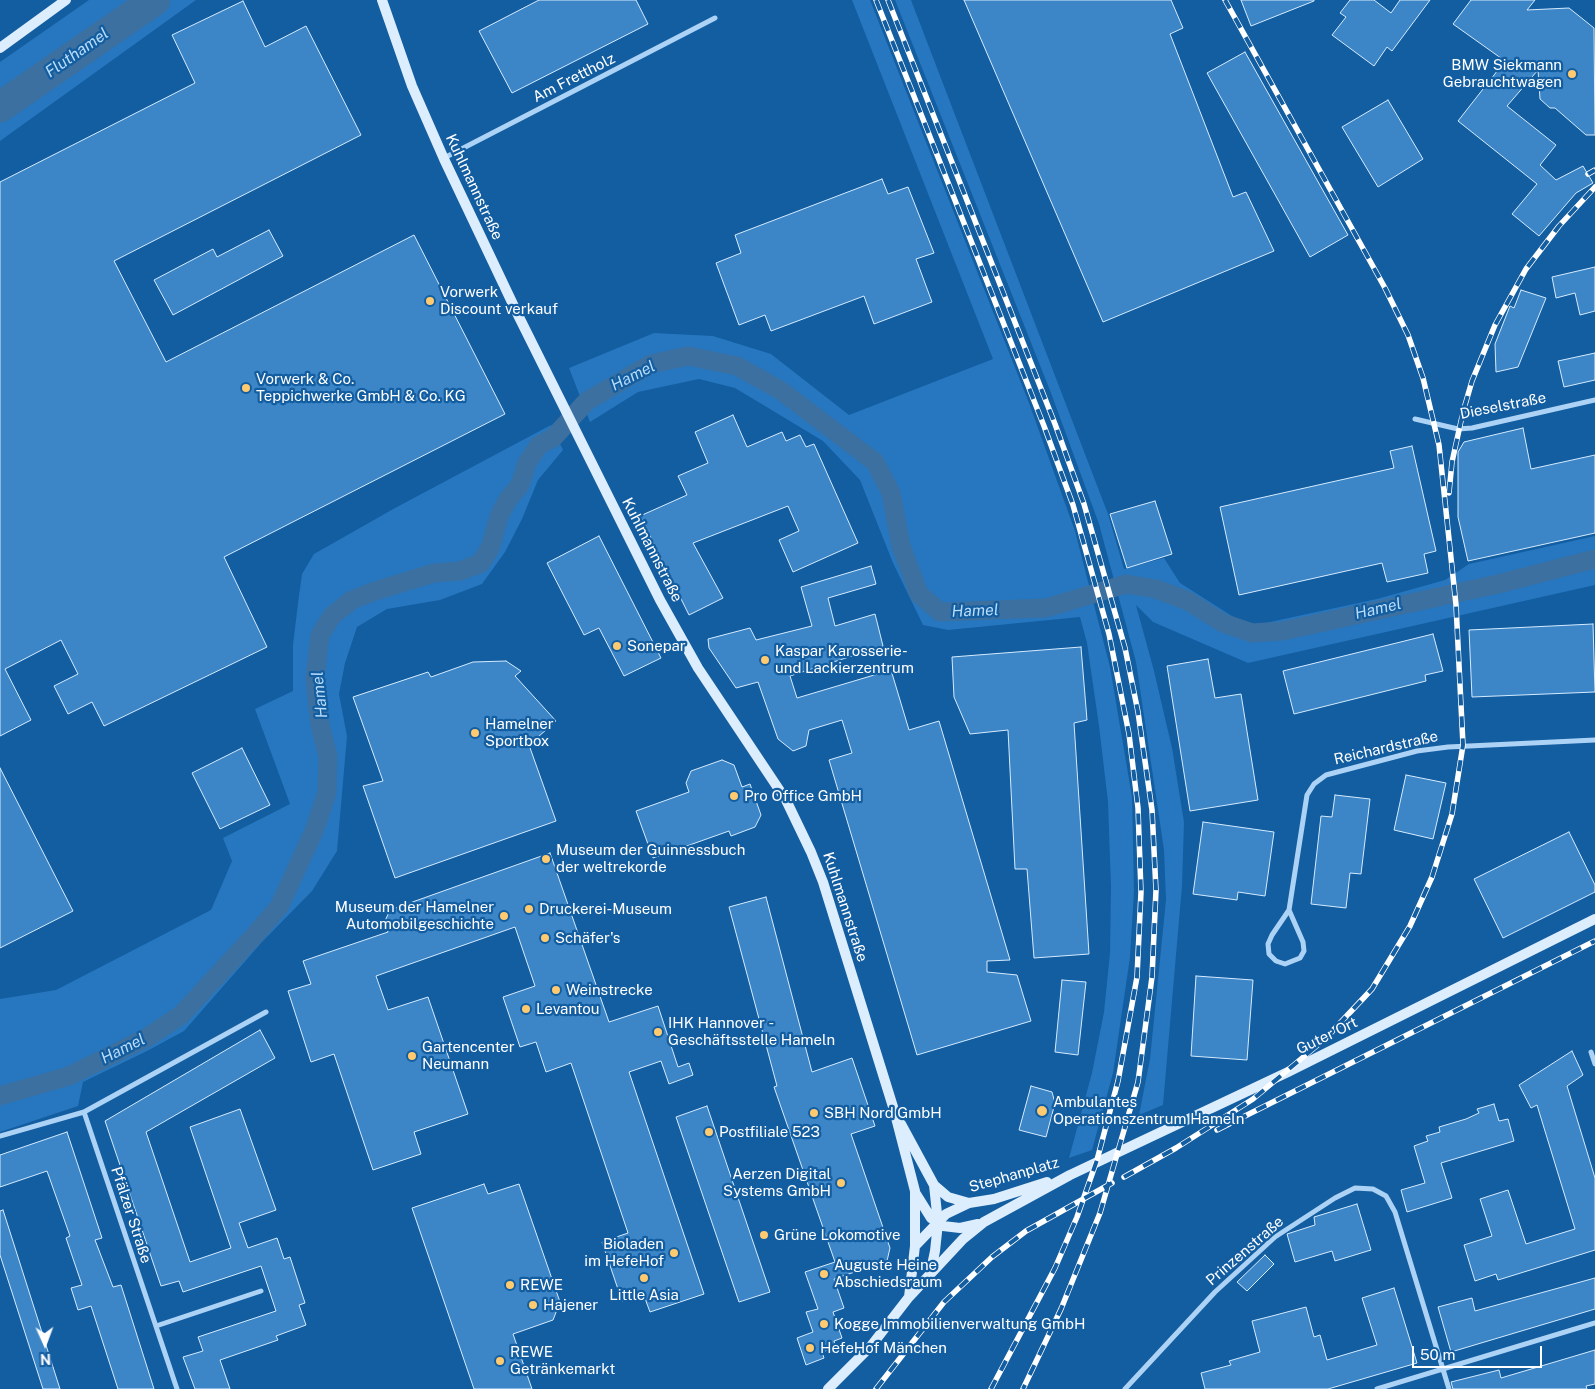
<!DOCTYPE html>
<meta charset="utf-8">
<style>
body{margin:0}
#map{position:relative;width:1595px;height:1389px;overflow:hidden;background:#135da1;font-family:"Public Sans",sans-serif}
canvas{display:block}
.north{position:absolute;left:20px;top:1319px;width:50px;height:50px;-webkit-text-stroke:4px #135da1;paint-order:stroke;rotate:178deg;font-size:14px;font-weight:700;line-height:20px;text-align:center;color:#fff}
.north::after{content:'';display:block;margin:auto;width:18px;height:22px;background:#fff;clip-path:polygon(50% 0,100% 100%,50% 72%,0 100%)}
.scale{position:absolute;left:1412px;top:1346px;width:130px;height:22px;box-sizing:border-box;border:2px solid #fff;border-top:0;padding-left:6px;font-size:15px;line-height:18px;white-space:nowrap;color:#fff;-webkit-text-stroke:4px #135da1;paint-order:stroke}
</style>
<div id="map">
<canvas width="1595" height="1389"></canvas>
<div class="north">N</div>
<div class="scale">50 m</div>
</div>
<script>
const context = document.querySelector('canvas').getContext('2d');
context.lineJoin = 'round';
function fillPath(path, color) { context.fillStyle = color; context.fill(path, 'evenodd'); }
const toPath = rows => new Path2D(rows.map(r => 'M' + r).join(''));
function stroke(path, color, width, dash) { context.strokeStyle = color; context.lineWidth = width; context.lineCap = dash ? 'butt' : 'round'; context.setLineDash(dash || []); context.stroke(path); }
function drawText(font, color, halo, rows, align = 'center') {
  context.font = font + ' "Public Sans",sans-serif'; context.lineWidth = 4.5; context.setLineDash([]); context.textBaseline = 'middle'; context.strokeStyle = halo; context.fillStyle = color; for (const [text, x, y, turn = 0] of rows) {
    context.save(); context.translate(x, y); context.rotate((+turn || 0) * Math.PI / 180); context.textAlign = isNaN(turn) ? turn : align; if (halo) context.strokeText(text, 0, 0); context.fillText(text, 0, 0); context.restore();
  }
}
fillPath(toPath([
 [89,0,196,0,0,141,0,62],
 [852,0,870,0,1029,403,1075,531,1110,667,1132,797,1134,891,1130,957,1113,1073,1092,1150,1069,1158,1092,1073,1104,1012,1110,953,1111,887,1108,802,1099,726,1087,643,1080,617,948,630,923,625,893,563,860,480,823,441,735,388,699,379,638,392,590,422,569,368,654,333,713,336,771,354,849,415,993,359],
 [895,0,911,0,1108,514,1124,569,1164,558,1180,583,1243,623,1256,625,1377,599,1445,580,1469,564,1595,536,1595,585,1248,663,1153,622,1136,605,1154,671,1172,748,1184,822,1182,886,1163,1105,1139,1115,1150,1059,1166,900,1164,850,1136,662,1099,524,1051,393],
 [551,425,563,450,538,480,522,519,505,552,482,584,440,600,387,609,357,627,345,663,339,694,347,736,337,851,312,891,262,942,184,1031,147,1051,83,1082,78,1106,0,1132,0,999,56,990,211,910,232,861,223,838,290,804,255,709,293,691,293,645,298,603,302,574,314,554,395,508]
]), '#2677bf');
stroke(toPath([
 [0,1096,69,1076,148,1037,181,1015,253,937,279,907,314,831,327,793,328,756,320,725,315,678,320,635,332,616,352,600,375,591,434,573,460,571,481,563,490,548,500,514,509,498,520,485,527,463,539,445,553,438,587,401,651,364,688,356,737,366,780,390,875,462,891,493,901,546,919,594,940,612,1046,608,1126,584,1156,589,1188,601,1223,623,1252,633,1282,631,1498,584,1595,559]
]), '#3c70a0', 19);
stroke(toPath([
 [0,107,155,0]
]), '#3c70a0', 31);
const building = toPath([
 [539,0,636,0,648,24,512,93,479,31,539,0],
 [964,0,1171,0,1183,28,1170,34,1233,197,1246,192,1274,251,1103,322,964,0],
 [1241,0,1314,0,1314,1,1251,26,1241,0],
 [1350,0,1374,0,1391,13,1400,0,1430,0,1392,51,1387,47,1374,66,1332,35,1346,17,1340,13,1350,0],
 [1471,0,1535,0,1527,10,1569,8,1594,28,1595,135,1586,135,1555,108,1550,108,1540,99,1538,70,1507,106,1556,145,1540,165,1556,180,1583,166,1593,183,1576,193,1539,236,1512,214,1537,184,1458,121,1505,61,1453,24,1471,0],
 [243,1,265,47,306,26,361,135,114,261,166,362,414,235,505,414,224,557,267,647,104,726,92,702,68,714,54,686,78,674,61,640,5,669,31,720,0,736,0,182,195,83,172,35,243,1],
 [1245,52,1348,235,1310,257,1207,73,1245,52],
 [1388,100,1423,159,1378,187,1342,127,1388,100],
 [882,179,888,194,908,187,934,253,916,259,932,302,874,324,864,296,771,331,765,315,739,325,716,263,741,253,735,235,882,179],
 [269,230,283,256,173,315,154,280,213,249,217,257,269,230],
 [1595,267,1595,311,1580,315,1575,293,1556,298,1552,277,1595,267],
 [1521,290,1546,298,1518,367,1496,372,1495,344,1510,306,1514,308,1521,290],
 [1595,353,1595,380,1564,387,1558,361,1595,353],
 [733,415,747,447,782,432,786,441,800,435,806,447,814,444,858,543,793,572,779,540,799,531,788,506,693,543,723,598,689,615,640,516,687,495,678,476,708,463,695,432,733,415],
 [1523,428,1531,469,1595,455,1595,533,1468,561,1458,517,1458,452,1464,442,1523,428],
 [1412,446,1436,551,1424,554,1428,573,1387,582,1382,563,1239,595,1220,507,1394,468,1390,451,1412,446],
 [1155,501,1172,554,1127,568,1110,514,1155,501],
 [599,536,661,658,624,676,599,628,584,635,547,563,599,536],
 [871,566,876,584,828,598,835,626,875,614,883,646,790,676,797,698,891,670,909,730,939,721,1010,960,987,961,987,972,1017,975,1031,1021,917,1055,829,760,852,753,842,720,809,730,806,746,793,751,778,739,758,682,736,688,709,648,708,639,750,628,756,640,812,626,801,587,871,566],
 [1593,624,1595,692,1472,697,1469,630,1593,624],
 [1433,634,1443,671,1425,675,1426,681,1294,714,1283,671,1433,634],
 [1081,647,1087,720,1074,723,1089,954,1034,958,1027,869,1015,869,1008,730,970,734,954,697,952,657,1081,647],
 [1208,659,1215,698,1241,694,1258,800,1190,811,1167,666,1208,659],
 [506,661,521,671,515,676,556,721,529,745,556,821,395,878,363,786,383,781,353,697,428,672,431,677,473,662,506,661],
 [242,748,270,805,220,829,192,773,242,748],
 [722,760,734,765,742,787,750,784,761,815,755,827,731,836,729,831,653,858,636,811,689,792,686,783,691,771,722,760],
 [0,768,73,911,0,948,0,768],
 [1406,775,1446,783,1433,839,1394,830,1406,775],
 [1335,795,1370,799,1361,874,1350,873,1346,908,1311,904,1321,816,1332,817,1335,795],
 [1203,822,1274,832,1265,896,1238,892,1237,900,1193,894,1203,822],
 [1569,832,1595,885,1595,892,1503,938,1474,879,1569,832],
 [550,853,609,1022,658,1006,678,1067,689,1063,693,1075,669,1084,661,1061,629,1072,704,1294,650,1312,643,1293,622,1301,602,1242,628,1233,571,1063,546,1072,536,1042,520,1047,503,997,535,986,515,927,376,976,388,1010,428,997,468,1114,414,1132,421,1154,373,1170,334,1054,311,1062,288,991,311,984,303,961,388,932,384,923,390,910,550,853],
 [766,897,812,1072,852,1058,875,1126,851,1134,890,1248,887,1261,834,1279,844,1308,833,1312,842,1338,834,1341,836,1347,822,1352,824,1358,806,1365,797,1338,813,1332,806,1312,818,1309,805,1272,835,1262,774,1087,777,1086,729,907,766,897],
 [1196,976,1253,980,1247,1060,1191,1056,1196,976],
 [1062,980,1086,982,1078,1055,1055,1052,1062,980],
 [260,1030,275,1058,146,1132,190,1262,231,1248,190,1127,240,1109,276,1210,239,1223,248,1248,277,1238,284,1259,290,1257,305,1303,299,1305,306,1325,276,1336,278,1340,220,1360,230,1389,195,1389,183,1357,203,1351,198,1337,276,1311,261,1266,183,1292,179,1281,161,1286,105,1121,260,1030],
 [1572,1051,1583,1075,1567,1086,1595,1178,1595,1250,1498,1280,1496,1274,1475,1281,1464,1245,1492,1236,1480,1199,1508,1190,1526,1244,1575,1229,1537,1105,1531,1108,1519,1085,1572,1051],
 [1031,1086,1052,1092,1055,1103,1046,1137,1019,1130,1031,1086],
 [1494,1104,1499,1121,1508,1119,1514,1141,1441,1163,1452,1198,1407,1212,1401,1190,1425,1183,1414,1146,1428,1141,1426,1136,1440,1132,1439,1127,1466,1119,1479,1113,1477,1109,1494,1104],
 [707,1106,770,1292,739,1302,676,1117,707,1106],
 [67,1132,102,1238,95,1240,113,1287,121,1285,154,1389,118,1389,91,1306,78,1310,71,1288,82,1285,66,1238,70,1236,47,1171,0,1187,0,1155,67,1132],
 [484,1184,488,1194,519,1184,560,1302,553,1320,513,1334,532,1389,474,1389,412,1208,484,1184],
 [1357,1204,1371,1250,1335,1261,1332,1251,1295,1262,1287,1234,1315,1225,1314,1217,1357,1204],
 [3,1210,60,1389,43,1389,0,1255,0,1211,3,1210],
 [1265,1255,1274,1264,1247,1291,1237,1282,1265,1255],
 [1595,1278,1595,1309,1451,1352,1438,1307,1472,1298,1475,1311,1595,1278],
 [1394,1288,1417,1363,1328,1389,1205,1389,1201,1373,1231,1365,1229,1361,1260,1352,1252,1321,1272,1316,1306,1307,1314,1337,1320,1335,1327,1360,1377,1345,1362,1298,1394,1288],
 [1595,1350,1595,1384,1586,1386,1587,1389,1453,1389,1451,1382,1499,1370,1501,1378,1595,1350]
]);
fillPath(building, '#3c86c8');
stroke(building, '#d5ebfe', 1);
stroke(toPath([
 [444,158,715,18],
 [1415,419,1458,429,1472,428,1595,400],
 [1289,910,1303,942,1304,951,1300,958,1285,964,1276,961,1269,954,1268,944,1272,935,1289,910,1307,795,1314,784,1326,775,1417,751,1448,747,1595,740],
 [1591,1052,1595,1064],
 [84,1112,266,1012],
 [0,1136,84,1112,177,1389],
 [156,1326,261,1291],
 [1125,1389,1215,1292,1275,1237,1335,1198,1355,1188,1373,1189,1386,1196,1395,1212,1449,1389],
 [1377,1389,1595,1323]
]), '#acd3f5', 5);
stroke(toPath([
 [382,0,412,86,444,159,519,317,660,600,698,668,786,800,811,852,823,882,894,1110,915,1191,915,1246,909,1297],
 [0,48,66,0],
 [901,1124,934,1185,938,1223,935,1251,930,1275],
 [934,1185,948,1197,969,1203],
 [916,1194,931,1218,943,1226,960,1228,978,1224],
 [915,1246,946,1214,969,1203,994,1199,1047,1182],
 [828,1389,871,1346,909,1297,963,1239,984,1222,1070,1175,1288,1072,1595,919]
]), '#dcedfd', 10);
const rail = toPath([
 [876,0,1044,426,1073,505,1109,634,1129,734,1138,808,1141,892,1137,977,1118,1081,1097,1160,1077,1217,1055,1268,991,1389],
 [888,0,1055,424,1084,504,1125,648,1138,712,1152,810,1156,890,1152,977,1138,1082,1100,1213,1061,1309,1023,1389],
 [1588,174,1595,170],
 [1449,493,1452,462,1463,412,1472,381,1495,325,1526,269,1559,226,1595,187],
 [1217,1130,1595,941],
 [1124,1177,1176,1148,1253,1099,1325,1039,1372,989,1410,926,1432,877,1452,814,1463,745,1456,605,1439,445,1423,378,1408,335,1385,288,1225,0],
 [876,1389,944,1302,992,1257,1026,1231,1112,1183]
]);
stroke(rail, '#fff', 5.5);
stroke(rail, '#135da1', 4, [11]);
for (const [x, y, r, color] of [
 [1572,74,5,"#ffca70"],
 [430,301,5,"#ffca70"],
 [246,388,5,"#ffca70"],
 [617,646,5,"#ffca70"],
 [765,660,5,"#ffca70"],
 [475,733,5,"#ffca70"],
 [734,796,5,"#ffca70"],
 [546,859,5,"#ffca70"],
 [529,909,5,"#ffca70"],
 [504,916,5,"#ffca70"],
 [545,938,5,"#ffca70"],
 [556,990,5,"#ffca70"],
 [526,1009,5,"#ffca70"],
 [658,1032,5,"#ffca70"],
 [412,1056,5,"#ffca70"],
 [1042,1111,6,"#ffca70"],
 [814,1113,5,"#ffca70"],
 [709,1132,5,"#ffca70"],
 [841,1183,5,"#ffca70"],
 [764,1235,5,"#ffca70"],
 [674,1253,5,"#ffca70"],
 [824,1274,5,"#ffca70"],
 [644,1278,5,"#ffca70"],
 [510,1285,5,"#ffca70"],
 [533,1305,5,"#ffca70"],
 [824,1324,5,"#ffca70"],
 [810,1348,5,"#ffca70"],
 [500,1361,5,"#ffca70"]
]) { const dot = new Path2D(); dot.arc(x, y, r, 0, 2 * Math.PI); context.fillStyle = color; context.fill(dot); stroke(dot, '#135da1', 2); }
drawText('15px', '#fff', '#135da1', [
 ["BMW Siekmann",1562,65,"right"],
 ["Gebrauchtwagen",1562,82,"right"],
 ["Vorwerk",440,292],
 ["Discount verkauf",440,309],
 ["Vorwerk & Co.",256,379],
 ["Teppichwerke GmbH & Co. KG",256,396],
 ["Sonepar",627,646],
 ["Kaspar Karosserie-",775,651],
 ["und Lackierzentrum",775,668],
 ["Hamelner",485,724],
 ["Sportbox",485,741],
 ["Pro Office GmbH",744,796],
 ["Museum der Guinnessbuch",556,850],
 ["der weltrekorde",556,867],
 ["Museum der Hamelner",494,907,"right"],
 ["Automobilgeschichte",494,924,"right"],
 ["Druckerei-Museum",539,909],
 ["Schäfer's",555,938],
 ["Weinstrecke",566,990],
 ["Levantou",536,1009],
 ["IHK Hannover -",668,1023],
 ["Geschäftsstelle Hameln",668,1040],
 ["Gartencenter",422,1047],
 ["Neumann",422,1064],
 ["Ambulantes",1053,1102],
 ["Operationszentrum Hameln",1053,1119],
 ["SBH Nord GmbH",824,1113],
 ["Postfiliale 523",719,1132],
 ["Aerzen Digital",831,1174,"right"],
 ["Systems GmbH",831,1191,"right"],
 ["Grüne Lokomotive",774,1235],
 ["Bioladen",664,1244,"right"],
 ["im HefeHof",664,1261,"right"],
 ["Auguste Heine",834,1265],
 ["Abschiedsraum",834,1282],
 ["REWE",520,1285],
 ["Little Asia",644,1295,"center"],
 ["Hajener",543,1305],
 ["Kogge Immobilienverwaltung GmbH",834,1324],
 ["HefeHof Mänchen",820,1348],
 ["REWE",510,1352],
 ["Getränkemarkt",510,1369]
], 'left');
drawText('15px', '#fff', '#135da1', [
 ["Am Frettholz",574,78,-27],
 ["Kuhlmannstraße",474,187,65],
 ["Dieselstraße",1503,406,-11],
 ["Kuhlmannstraße",652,550,63],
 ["Reichardstraße",1386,748,-13],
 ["Kuhlmannstraße",845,907,72],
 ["Guter Ort",1327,1036,-26],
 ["Stephanplatz",1014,1175,-16],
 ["Pfälzer Straße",131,1215,72],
 ["Prinzenstraße",1245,1251,-41]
]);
drawText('italic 16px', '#b9ddfb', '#135da1', [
 ["Fluthamel",77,53,-35],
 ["Hamel",633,376,-27],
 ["Hamel",1378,609,-13],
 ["Hamel",975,611,-2],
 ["Hamel",320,695,-96],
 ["Hamel",123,1049,-27]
]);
</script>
